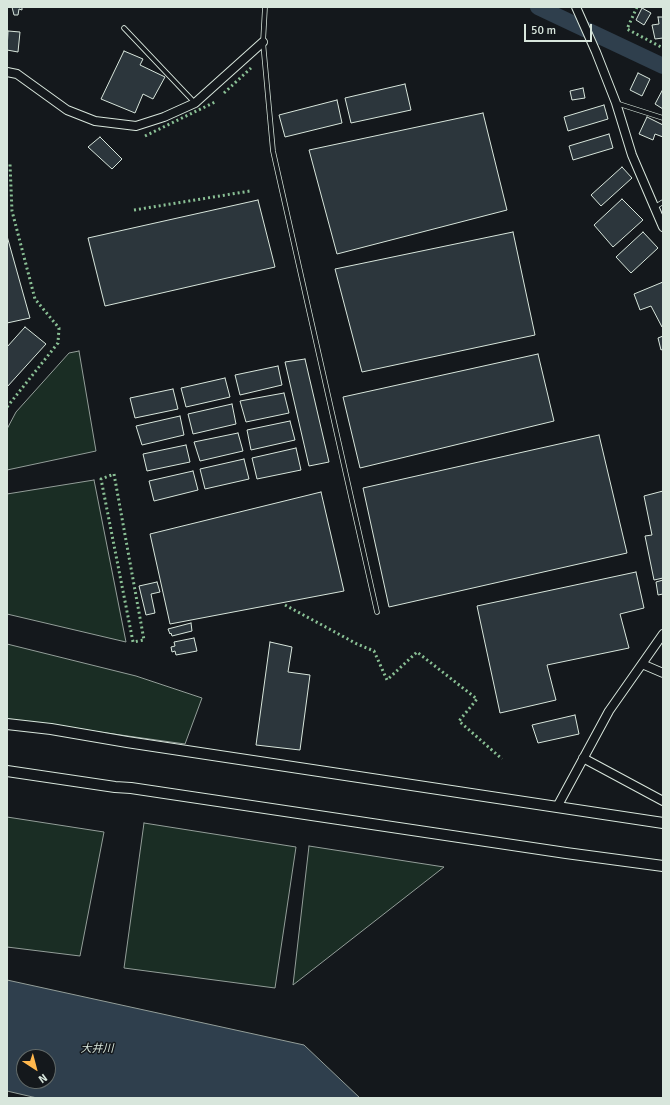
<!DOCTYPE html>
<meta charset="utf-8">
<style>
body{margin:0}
#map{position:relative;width:670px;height:1105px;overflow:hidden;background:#14181c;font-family:Signika,sans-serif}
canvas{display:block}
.frame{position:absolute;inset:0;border:8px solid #d8e6dc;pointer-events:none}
.north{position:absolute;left:16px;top:1049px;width:40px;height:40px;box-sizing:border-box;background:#14181c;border:1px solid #626a69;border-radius:50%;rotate:144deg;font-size:11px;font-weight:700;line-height:16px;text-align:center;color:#d8e6dc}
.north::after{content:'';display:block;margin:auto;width:14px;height:18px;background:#ffb74d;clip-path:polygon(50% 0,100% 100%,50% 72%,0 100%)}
.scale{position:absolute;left:524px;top:24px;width:68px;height:18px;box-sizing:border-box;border:2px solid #d8e6dc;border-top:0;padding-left:5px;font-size:12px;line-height:14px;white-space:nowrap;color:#d8e6dc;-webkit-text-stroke:3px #14181c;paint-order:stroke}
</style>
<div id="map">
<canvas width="670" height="1105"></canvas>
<div class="frame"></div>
<div class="north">N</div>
<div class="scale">50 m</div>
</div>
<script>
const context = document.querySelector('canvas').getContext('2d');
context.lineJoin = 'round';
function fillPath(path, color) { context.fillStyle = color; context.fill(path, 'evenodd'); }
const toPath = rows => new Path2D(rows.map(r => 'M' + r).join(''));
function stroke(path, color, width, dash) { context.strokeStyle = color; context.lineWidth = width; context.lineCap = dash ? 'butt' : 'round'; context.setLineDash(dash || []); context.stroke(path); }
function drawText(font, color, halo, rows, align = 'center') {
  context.font = font + ' Signika,"Noto Sans JP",sans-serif'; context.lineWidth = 3; context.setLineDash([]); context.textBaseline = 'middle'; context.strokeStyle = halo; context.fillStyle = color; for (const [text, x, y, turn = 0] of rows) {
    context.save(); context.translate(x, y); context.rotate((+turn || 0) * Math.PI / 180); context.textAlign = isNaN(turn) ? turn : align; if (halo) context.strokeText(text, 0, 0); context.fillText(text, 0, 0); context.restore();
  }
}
const green = toPath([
 [79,351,96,451,7,470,7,429,16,412,69,353,79,351],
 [94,480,126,642,7,614,7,494,94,480],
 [7,644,136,676,202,698,185,744,7,719,7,644],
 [7,817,104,832,80,956,7,947,7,817],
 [144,823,296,847,275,988,124,968,144,823],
 [309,846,444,867,293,985,309,846]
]);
fillPath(green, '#1a2d24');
stroke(green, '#939e99', 1);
const water = toPath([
 [7,980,304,1045,360,1098,37,1098,7,1091,7,980],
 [24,1057,48,1057,48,1081,24,1081,24,1057]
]);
fillPath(water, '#2f3f4d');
stroke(water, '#939e99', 1);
stroke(toPath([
 [538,7,663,66]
]), '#2f3f4d', 16);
const building = toPath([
 [12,7,22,7,22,10,19,9,18,15,14,15,12,7],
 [642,8,651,13,644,25,636,20,642,8],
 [658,17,663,17,663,38,655,39,652,25,659,24,658,17],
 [8,31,20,32,18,52,7,50,8,31],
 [124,51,143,59,140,65,165,77,153,99,143,94,135,113,101,99,124,51],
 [638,73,650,79,642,96,630,90,638,73],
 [405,84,411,110,351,123,345,98,405,84],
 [583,88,585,98,572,100,570,91,583,88],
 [663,89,663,109,655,104,663,89],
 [337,100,342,123,285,137,279,115,337,100],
 [604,105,608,119,568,131,564,117,604,105],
 [483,113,507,210,337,254,309,150,483,113],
 [647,117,663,125,663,137,655,134,653,140,639,134,647,117],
 [609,134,613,148,573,160,569,146,609,134],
 [100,137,122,159,112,169,88,147,100,137],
 [622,167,632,178,601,206,591,195,622,167],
 [622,199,643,220,613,247,594,225,622,199],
 [258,200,275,267,105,306,88,238,258,200],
 [513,232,535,335,362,372,335,269,513,232],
 [643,232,658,248,631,273,616,257,643,232],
 [7,236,30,318,7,323,7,236],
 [663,282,663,327,662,327,651,306,640,310,634,294,663,282],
 [25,327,46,344,7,387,7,347,25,327],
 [663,336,663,349,661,350,658,338,663,336],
 [538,354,554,421,360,468,343,397,538,354],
 [305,359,329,462,309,466,285,362,305,359],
 [278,366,282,385,240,395,235,375,278,366],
 [225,378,230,397,186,407,181,388,225,378],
 [173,389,178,409,135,418,130,398,173,389],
 [284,393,289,413,246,422,240,401,284,393],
 [232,404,236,424,193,434,188,414,232,404],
 [180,416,184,435,142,445,136,426,180,416],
 [290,421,295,440,251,450,247,430,290,421],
 [238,433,243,451,200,461,194,442,238,433],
 [599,435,627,553,389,607,363,488,599,435],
 [186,445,190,462,147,471,143,454,186,445],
 [296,448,301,470,257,479,252,458,296,448],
 [244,459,249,479,205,489,200,469,244,459],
 [193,471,198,490,154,501,149,481,193,471],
 [663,491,663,578,654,580,645,536,652,535,644,496,663,491],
 [321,492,344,591,170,624,150,534,321,492],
 [636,572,644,608,620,614,629,648,547,665,556,700,500,713,477,606,636,572],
 [663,580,663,594,658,595,656,582,663,580],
 [157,582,160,592,151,594,155,613,146,615,139,586,157,582],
 [191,623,192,631,172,636,171,633,170,634,168,629,191,623],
 [194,638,197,651,176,655,175,651,172,652,171,647,175,646,174,642,194,638],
 [270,642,292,647,288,672,310,675,300,750,256,745,270,642],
 [575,715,579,734,538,743,532,725,575,715]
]);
fillPath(building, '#2c363c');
stroke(building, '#d8e6dc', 1);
const service = toPath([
 [265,7,263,42,273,151,377,612],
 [124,28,195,103],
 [616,103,663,118],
 [655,207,663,202]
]);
const minor = toPath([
 [576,7,596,52,616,103,632,155,663,227],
 [7,72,17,74,67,110,95,121,136,126,164,117,195,103,263,42],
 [642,664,663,673],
 [583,758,663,801],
 [557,807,609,711,663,634]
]);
const tertiary = toPath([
 [7,724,51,729,127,742,663,823],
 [7,771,115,787,131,788,566,853,663,866]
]);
stroke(service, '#d8e6dc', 5.5);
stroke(minor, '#d8e6dc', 10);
stroke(tertiary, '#d8e6dc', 12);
stroke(service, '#14181c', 4);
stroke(minor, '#14181c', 8);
stroke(tertiary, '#14181c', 10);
stroke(toPath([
 [637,7,627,29,663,48],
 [224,93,251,68],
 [145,136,215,102],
 [134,210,250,191],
 [7,407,58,343,59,328,35,299,12,211,10,164],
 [114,474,144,640,133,642,101,479,114,474],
 [285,605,357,644,374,651,387,680,417,652,477,699,459,721,502,759]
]), '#8ac095', 3, [2, 3]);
drawText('italic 11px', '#d8e6dc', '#14181c', [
 ["大井川",97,1049]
]);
</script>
